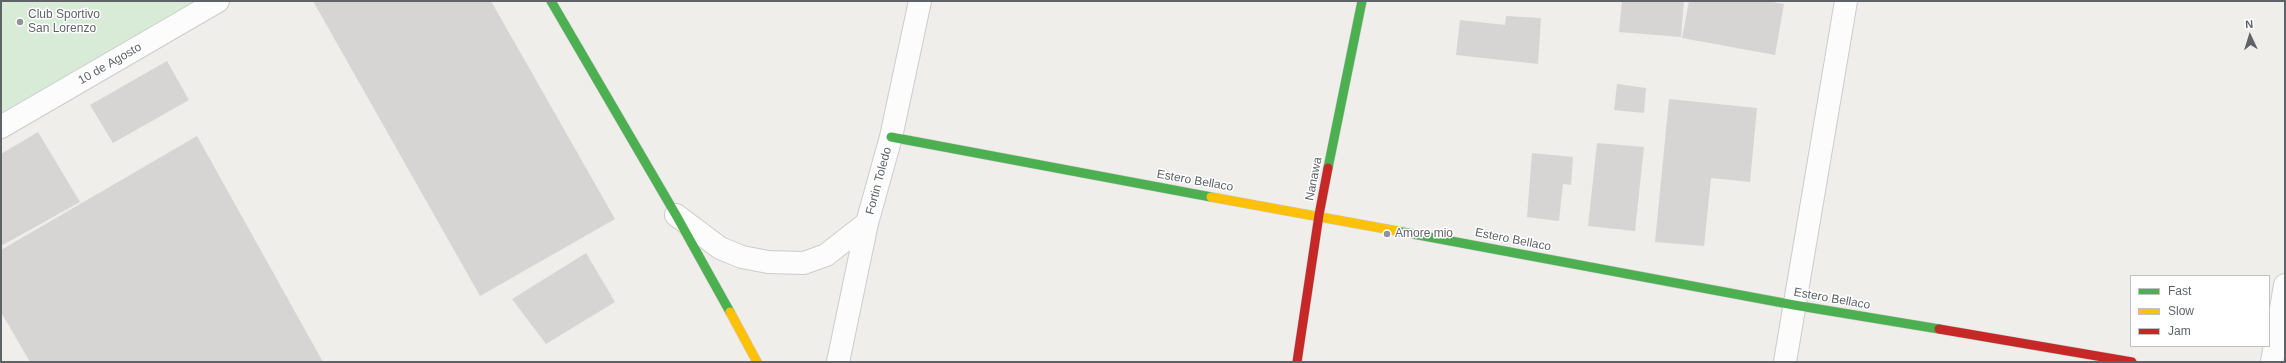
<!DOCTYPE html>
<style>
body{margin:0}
#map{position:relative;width:2286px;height:363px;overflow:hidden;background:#efeeea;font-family:Helvetica,sans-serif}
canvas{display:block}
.frame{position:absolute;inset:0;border:2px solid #5f6368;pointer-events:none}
.legend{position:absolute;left:2130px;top:275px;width:140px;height:72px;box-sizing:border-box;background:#fff;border:1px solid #bfc1c3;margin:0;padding:5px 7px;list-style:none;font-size:12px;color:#5f6368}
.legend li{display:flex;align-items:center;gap:8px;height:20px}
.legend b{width:20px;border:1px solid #bfc1c3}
.north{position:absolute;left:2230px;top:16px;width:40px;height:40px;-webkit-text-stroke:3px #fff;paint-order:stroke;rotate:356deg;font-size:11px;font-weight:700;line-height:16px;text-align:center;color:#5f6368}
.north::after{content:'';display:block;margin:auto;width:14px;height:18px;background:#5f6368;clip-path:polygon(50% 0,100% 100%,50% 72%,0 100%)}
</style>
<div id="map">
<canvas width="2286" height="363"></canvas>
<div class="frame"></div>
<ul class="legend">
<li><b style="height:5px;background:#4caf50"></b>Fast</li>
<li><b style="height:5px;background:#ffc107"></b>Slow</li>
<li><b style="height:5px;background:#c62828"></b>Jam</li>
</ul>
<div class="north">N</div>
</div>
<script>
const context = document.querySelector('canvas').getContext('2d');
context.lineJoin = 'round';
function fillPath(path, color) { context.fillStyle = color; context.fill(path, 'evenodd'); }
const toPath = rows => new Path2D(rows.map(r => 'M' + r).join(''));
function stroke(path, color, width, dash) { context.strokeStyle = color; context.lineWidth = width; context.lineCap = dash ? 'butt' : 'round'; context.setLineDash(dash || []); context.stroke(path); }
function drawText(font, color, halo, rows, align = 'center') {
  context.font = font + ' Helvetica,sans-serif'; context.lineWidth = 3; context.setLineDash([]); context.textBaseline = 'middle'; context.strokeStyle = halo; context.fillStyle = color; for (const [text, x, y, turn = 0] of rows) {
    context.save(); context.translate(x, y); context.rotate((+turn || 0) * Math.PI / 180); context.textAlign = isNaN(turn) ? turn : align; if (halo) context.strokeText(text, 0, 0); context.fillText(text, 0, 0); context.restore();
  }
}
fillPath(toPath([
 [1,1,194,1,1,114]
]), '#d8ebd6');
fillPath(toPath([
 [313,1,491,1,615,219,480,296],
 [1622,1,1684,1,1681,37,1619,32],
 [1689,1,1767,1,1784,4,1775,55,1682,38],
 [1506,16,1541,18,1538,64,1456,55,1460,20,1505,25],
 [167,61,189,100,113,143,90,105],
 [1617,84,1646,88,1644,113,1614,110],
 [1669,99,1757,108,1750,182,1711,178,1704,246,1655,242],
 [38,132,80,202,1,246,1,154],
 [197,136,323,362,30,362,1,312,1,250],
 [1597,143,1644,147,1635,231,1588,226],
 [1532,153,1573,157,1571,185,1563,184,1559,221,1527,217],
 [586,253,615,302,546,344,512,299]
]), '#d6d5d3');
const street = toPath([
 [1,127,218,1],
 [676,215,720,248,742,257,768,262,804,263,826,255,867,223],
 [838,362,867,223,891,137,920,1],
 [1785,362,1846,1],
 [2272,362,2285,285]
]);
const fast = toPath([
 [551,1,676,215,730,312],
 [891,137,1211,197],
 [1328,168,1362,1],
 [1397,231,1794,305,1939,329]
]);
const slow = toPath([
 [1211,197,1397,231],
 [730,312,757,362]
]);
const jam = toPath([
 [1939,329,2132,362],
 [1297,362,1319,215,1328,168]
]);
stroke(street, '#cbcccc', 24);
stroke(fast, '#cacacb', 10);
stroke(slow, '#cacacb', 10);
stroke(jam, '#cacacb', 10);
stroke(street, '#fdfcfc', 22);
stroke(fast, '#4caf50', 9);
stroke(slow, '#ffc107', 9);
stroke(jam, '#c62828', 9);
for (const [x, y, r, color] of [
 [20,22,4,"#919496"],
 [1387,234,4,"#919496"]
]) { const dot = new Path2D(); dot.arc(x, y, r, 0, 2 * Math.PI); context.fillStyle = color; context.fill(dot); stroke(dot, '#fff', 1.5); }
drawText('12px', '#5f6368', '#fff', [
 ["Club Sportivo",28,15],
 ["San Lorenzo",28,29],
 ["Amore mio",1395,234]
], 'left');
drawText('12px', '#5f6368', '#fff', [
 ["10 de Agosto",110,64,-30],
 ["Nanawa",1314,179,-79],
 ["Fortin Toledo",879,181,-75],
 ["Estero Bellaco",1195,181,10],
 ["Estero Bellaco",1513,240,11],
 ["Estero Bellaco",1832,299,10]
]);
</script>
